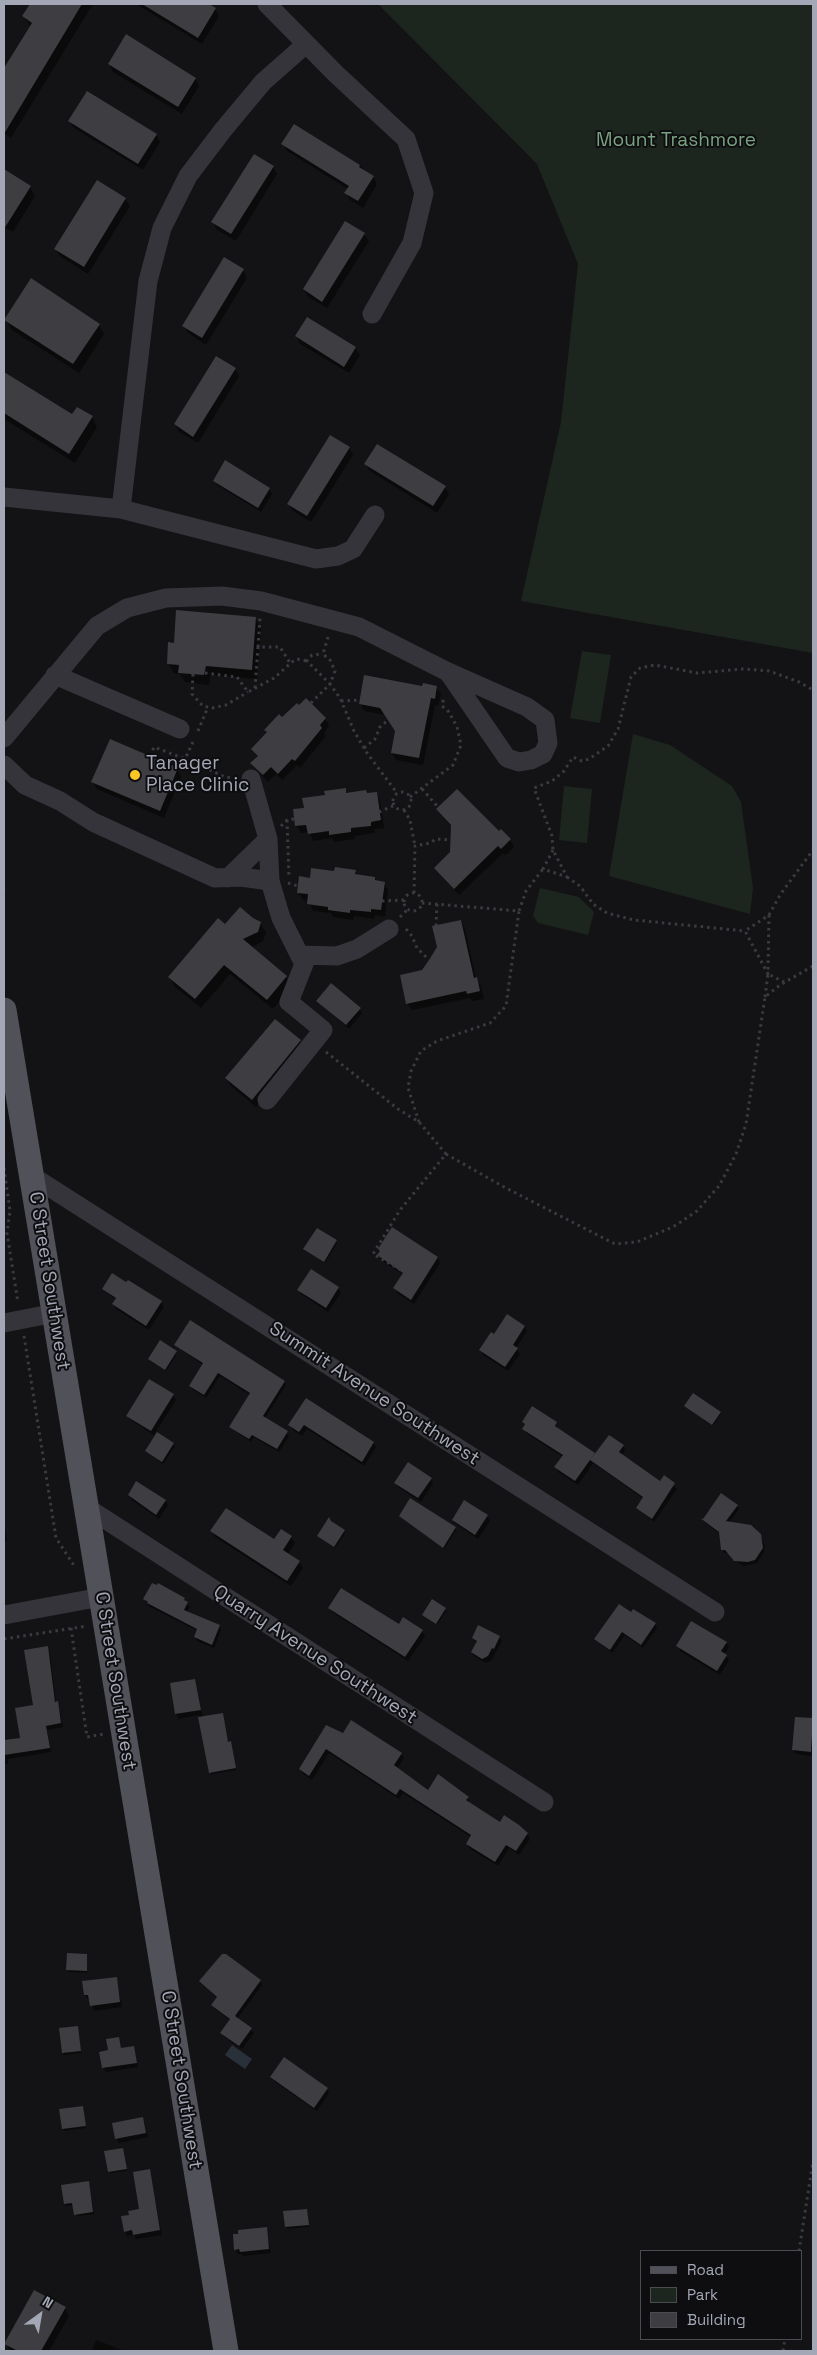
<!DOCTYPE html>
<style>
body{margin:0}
#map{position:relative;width:817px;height:2355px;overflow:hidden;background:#131315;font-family:"Space Grotesk",sans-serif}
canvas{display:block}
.frame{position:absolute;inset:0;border:5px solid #a4a8b6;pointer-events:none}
.legend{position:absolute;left:640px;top:2250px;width:162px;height:90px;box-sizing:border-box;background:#0e0e10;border:1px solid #4a4c52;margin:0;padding:6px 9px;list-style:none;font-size:15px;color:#a4a8b6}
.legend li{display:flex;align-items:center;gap:10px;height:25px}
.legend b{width:25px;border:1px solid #4a4c52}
.north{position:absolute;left:15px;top:2290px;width:50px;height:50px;-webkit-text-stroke:4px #0e0e10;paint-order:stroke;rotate:32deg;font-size:14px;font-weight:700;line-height:20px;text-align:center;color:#a4a8b6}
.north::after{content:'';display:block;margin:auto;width:18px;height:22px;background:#a4a8b6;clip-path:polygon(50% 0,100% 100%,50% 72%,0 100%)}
</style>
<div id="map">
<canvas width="817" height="2355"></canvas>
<div class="frame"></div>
<ul class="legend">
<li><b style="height:6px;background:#505159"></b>Road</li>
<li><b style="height:14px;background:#1d251f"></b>Park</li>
<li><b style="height:14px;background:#3d3d42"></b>Building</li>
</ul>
<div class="north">N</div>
</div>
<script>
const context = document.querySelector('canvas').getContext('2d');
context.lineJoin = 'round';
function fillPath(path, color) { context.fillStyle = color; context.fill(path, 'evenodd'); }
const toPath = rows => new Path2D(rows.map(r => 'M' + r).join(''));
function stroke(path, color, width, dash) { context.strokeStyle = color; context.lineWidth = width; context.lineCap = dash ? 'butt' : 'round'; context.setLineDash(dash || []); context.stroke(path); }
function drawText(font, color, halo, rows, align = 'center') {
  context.font = font + ' "Space Grotesk",sans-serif'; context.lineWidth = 4; context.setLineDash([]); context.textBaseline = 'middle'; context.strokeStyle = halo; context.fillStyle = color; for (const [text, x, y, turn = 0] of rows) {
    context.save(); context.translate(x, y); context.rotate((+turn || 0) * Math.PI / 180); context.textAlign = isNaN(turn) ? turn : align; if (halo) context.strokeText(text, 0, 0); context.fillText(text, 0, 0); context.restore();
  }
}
fillPath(toPath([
 [378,4,813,4,813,653,521,601,561,422,578,264,537,164],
 [582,651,611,655,600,723,570,718],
 [633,734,670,745,732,786,741,802,753,888,750,914,609,876],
 [564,786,592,789,587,843,559,840],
 [540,888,579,897,594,912,588,935,538,923,533,916]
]), '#1d251f');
fillPath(toPath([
 [232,2045,252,2059,245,2069,225,2055]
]), '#293039');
fillPath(toPath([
 [31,4,93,4,11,138,4,133,4,71,31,27,23,16],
 [136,4,206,4,215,9,219,16,202,44],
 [109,64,195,78,199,86,182,114,113,72],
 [70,121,156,135,160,142,143,170,74,128],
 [294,125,360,166,373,177,377,184,363,208,350,200,346,193,348,189,287,151,283,144],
 [273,167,277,174,236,241,217,230,213,222],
 [4,170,30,187,35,196,13,232,4,227],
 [125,199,130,206,88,274,60,256,55,249],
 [364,234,369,241,327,308,308,297,304,289],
 [243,270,247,278,206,345,188,333,184,326],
 [307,319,355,348,360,355,349,373,300,344,296,336],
 [6,320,99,325,104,334,79,373,12,330],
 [235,369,239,376,198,443,179,432,175,424],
 [4,374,73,416,92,417,97,427,75,463,4,419],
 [349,448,353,455,311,522,293,511,288,504],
 [366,464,445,487,449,494,437,513,370,471],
 [214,481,269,489,272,494,261,512,217,485],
 [255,618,261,628,257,679,211,675,209,685,185,682,180,674,174,673,168,663,175,644],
 [423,687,436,687,441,694,438,706,435,705,423,765,396,760,392,753,396,731,385,715,364,711,360,703],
 [306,700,325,719,329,726,324,733,326,736,300,768,297,765,282,780,276,774,268,782,252,764,258,757,253,749,282,719],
 [177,769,181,776,164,818,97,789,93,782],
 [345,790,348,794,376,794,380,801,384,828,374,829,375,833,354,836,355,839,334,842,332,838,313,841,309,832,301,833,296,826,305,809,326,796],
 [437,810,499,833,510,840,514,847,506,855,503,853,459,895,435,868,452,853,452,827],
 [355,871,358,876,375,878,377,882,384,883,388,890,385,917,375,915,374,919,354,916,353,920,333,917,331,913,313,911,309,901,303,900,298,893,311,879],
 [252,919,260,923,266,932,263,941,251,948,286,977,292,987,273,1009,230,974,201,1008,175,987,170,977,225,926],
 [461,921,465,929,476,979,481,986,484,999,472,1001,470,998,412,1010,407,1003,423,971,438,947],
 [318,1001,360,1009,362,1013,349,1029],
 [300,1041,304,1048,256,1107,231,1086,227,1079],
 [392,1229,438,1258,440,1263,414,1304,397,1293,395,1288,404,1275,381,1260,379,1255],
 [336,1241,337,1243,325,1263,305,1249],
 [338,1288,341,1293,328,1312,301,1294,299,1290],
 [103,1289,161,1302,164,1307,149,1330,116,1309,114,1304,116,1300],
 [524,1326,527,1331,516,1348,520,1354,508,1371,483,1355,480,1350,494,1336],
 [160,1342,177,1354,166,1371,149,1359],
 [175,1345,284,1382,286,1385,265,1418,289,1436,279,1452,254,1437,251,1442,230,1427,250,1395,220,1376,206,1398,192,1389,190,1386,203,1365],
 [173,1395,176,1400,154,1435,131,1420,128,1416],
 [306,1400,373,1443,376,1447,364,1466,307,1429,302,1436,293,1430,290,1425],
 [687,1408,720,1413,721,1414,713,1426],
 [523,1422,556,1423,558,1429,595,1456,623,1446,625,1450,622,1455,660,1483,664,1477,677,1489,654,1522,637,1508,644,1499,593,1463,578,1485,558,1472,556,1467,563,1457,526,1433],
 [158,1434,175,1446,163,1464,147,1451],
 [431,1478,433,1483,421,1502,398,1487,396,1483],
 [129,1495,165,1500,168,1505,159,1519,132,1500],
 [737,1506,739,1509,729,1523,750,1526,756,1529,765,1545,764,1552,757,1563,744,1566,732,1559,729,1553,724,1553,720,1534,702,1520],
 [400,1516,455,1528,456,1530,444,1549],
 [487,1516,490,1521,478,1539,456,1524,453,1520],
 [4,1520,7,1541,4,1541],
 [331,1523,345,1533,335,1548,318,1536],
 [212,1531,274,1541,291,1537,295,1543,288,1554,299,1562,303,1568,291,1586,215,1537],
 [157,1587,184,1599,190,1607,187,1612,219,1626,221,1630,214,1648,197,1641,195,1637,198,1631,150,1607,144,1599],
 [330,1608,422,1631,425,1636,408,1661,332,1612],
 [445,1609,446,1611,437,1625,423,1615],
 [655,1624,657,1628,643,1648,625,1635,612,1653,596,1639],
 [499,1637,502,1641,491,1661,486,1663,475,1657,472,1652,477,1643,473,1638],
 [726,1642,729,1647,724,1655,729,1660,720,1675,680,1651,678,1646],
 [47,1648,50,1652,56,1703,59,1707,63,1727,47,1730,51,1752,8,1759,8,1764,4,1764,4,1741,21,1739,34,1706],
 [195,1681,203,1717,228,1743,231,1743,236,1770,211,1774,199,1715,179,1719,176,1714,171,1684],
 [796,1718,813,1720,813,1756,796,1754,793,1750],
 [343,1735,401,1754,404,1758,397,1769,428,1792,468,1798,469,1804,500,1824,527,1834,530,1839,519,1855,509,1848,498,1866,470,1849,467,1844,471,1837,403,1793,399,1799,329,1753,312,1780,303,1774,300,1769],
 [87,1955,87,1973,69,1972,68,1970],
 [116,1978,122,2007,94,2011,90,1999,88,1999,85,1995],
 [200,1981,260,1981,262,1985,237,2019,254,2033,242,2049,224,2037,222,2033,230,2020,215,2009,212,2005,217,1998],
 [78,2027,81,2053,64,2055,63,2053],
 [118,2039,122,2049,133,2047,138,2067,106,2072,103,2067,109,2051],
 [272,2077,327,2089,329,2093,317,2111,275,2082],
 [83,2109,86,2128,64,2131,63,2129],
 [143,2118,148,2137,119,2143,116,2138],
 [123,2150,127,2171,110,2173,109,2171],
 [149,2171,162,2235,136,2239,134,2235,127,2236,125,2231,130,2216,141,2210],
 [89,2184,94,2214,77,2216,74,2205,66,2206,65,2204,63,2186],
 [306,2210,309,2227,287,2229,286,2227],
 [266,2228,271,2253,243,2256,242,2254,238,2254,236,2250],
 [65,2308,69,2316,49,2351,10,2351,6,2343],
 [96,2340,125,2351,92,2351]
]), '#0007');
fillPath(toPath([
 [30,4,82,4,4,134,4,68,32,23,22,16],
 [142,4,209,4,216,8,198,38],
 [126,34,196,78,178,107,108,64],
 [87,91,157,134,138,164,68,121],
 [294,124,360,165,359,167,374,176,358,201,344,193,349,186,281,144],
 [254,154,274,166,231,234,211,222],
 [4,169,31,186,4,229],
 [97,180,126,198,84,267,54,249],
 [345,221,365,233,322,302,303,289],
 [224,257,244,269,202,338,182,326],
 [31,278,100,324,73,364,4,320],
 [307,317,356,347,344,367,295,336],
 [216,356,236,368,193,437,174,424],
 [4,372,72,414,77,407,93,416,69,454,4,413],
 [330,435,350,447,307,516,287,504],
 [377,444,446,486,433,506,364,464],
 [225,460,270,488,258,508,213,481],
 [176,610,256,617,252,670,206,666,204,675,178,673,179,665,167,664,168,642,174,643],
 [364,675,422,686,423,683,437,686,435,699,431,698,419,758,391,753,395,731,380,708,359,704],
 [306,698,326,718,320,725,322,728,295,761,292,759,278,774,271,767,263,775,250,763,258,756,251,749,267,732,264,730,279,714,282,717,297,703,299,705],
 [110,739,178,768,160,811,91,782],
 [346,788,346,793,366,790,367,793,377,792,381,820,371,822,371,826,351,828,351,832,329,835,329,831,308,834,306,825,295,826,293,809,304,808,302,798,325,795,324,791],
 [457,789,499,831,501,829,511,839,501,849,498,846,454,889,434,868,450,852,451,825,436,809],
 [335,867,356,870,355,874,375,877,375,880,385,882,381,910,371,909,371,912,350,910,350,913,328,910,328,907,307,904,308,894,297,893,299,876,310,878,311,868,334,871],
 [240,907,253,918,261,922,258,932,243,939,287,976,267,1000,224,965,195,999,168,977,218,918,225,924],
 [461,920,474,978,477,977,480,991,467,994,466,991,406,1004,400,975,422,970,429,960,437,947,432,926],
 [331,983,361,1008,346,1025,316,1001],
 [275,1019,301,1040,252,1100,225,1078],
 [392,1227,438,1257,411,1300,393,1288,403,1273,377,1255,380,1251,378,1249],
 [317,1228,337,1240,324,1262,303,1249],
 [311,1269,339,1287,326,1308,297,1290],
 [112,1273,126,1282,128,1280,162,1301,146,1326,112,1304,116,1298,102,1289],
 [507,1314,525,1326,513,1345,518,1348,505,1367,479,1350,491,1332,494,1334],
 [190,1320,285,1381,263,1416,288,1431,277,1449,252,1435,249,1439,229,1427,250,1393,218,1373,204,1395,189,1386,203,1363,174,1345],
 [160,1340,177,1351,165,1370,148,1359],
 [149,1379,174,1394,151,1431,126,1416],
 [693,1393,721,1412,712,1425,684,1406],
 [306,1398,374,1442,362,1462,304,1425,299,1432,288,1425],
 [532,1406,557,1422,555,1426,595,1453,575,1481,554,1467,563,1455,522,1429,525,1424,522,1422],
 [157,1432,174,1443,162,1462,145,1451],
 [609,1435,624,1445,619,1452,660,1481,664,1475,675,1483,652,1519,636,1508,643,1497,590,1460],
 [408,1462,432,1478,418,1498,394,1483],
 [136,1481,166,1500,156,1515,128,1495],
 [721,1493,738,1505,726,1521,751,1525,761,1534,763,1548,755,1560,748,1562,734,1561,725,1550,721,1550,719,1532,700,1518,703,1519],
 [410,1498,456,1527,443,1548,399,1516],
 [464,1500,488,1515,475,1535,452,1520],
 [226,1508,274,1539,281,1529,292,1536,283,1550,300,1561,287,1581,210,1531],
 [329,1517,331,1521,345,1530,334,1547,317,1536],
 [152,1583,157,1585,158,1583,185,1598,184,1600,188,1602,184,1610,220,1625,212,1645,194,1637,197,1629,147,1603,148,1602,143,1599],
 [341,1588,399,1624,403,1617,423,1630,405,1657,328,1608],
 [432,1599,446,1608,436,1624,422,1615],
 [619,1604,631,1612,633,1609,656,1623,641,1645,622,1632,610,1650,594,1639],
 [691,1621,727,1642,721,1651,727,1655,717,1671,676,1646],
 [478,1625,500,1636,494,1649,492,1648,488,1656,482,1659,471,1652,477,1641,472,1638],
 [48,1646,55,1702,58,1701,61,1723,46,1726,50,1748,4,1755,4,1740,20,1738,15,1708,33,1705,24,1650],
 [195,1679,201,1710,175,1714,170,1683],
 [223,1713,228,1742,231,1741,236,1768,209,1773,198,1717],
 [795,1717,813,1718,811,1752,792,1750],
 [351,1720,402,1753,394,1765,428,1790,438,1774,469,1797,466,1800,500,1822,504,1815,519,1825,528,1833,516,1851,506,1845,495,1862,466,1844,471,1835,400,1789,396,1795,326,1749,309,1776,299,1769,326,1725,343,1733],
 [67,1953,87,1954,87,1971,66,1970],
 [222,1954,226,1954,261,1980,235,2016,252,2028,239,2046,220,2033,230,2019,211,2005,217,1997,199,1981],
 [117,1977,120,2002,90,2006,88,1995,84,1995,82,1981],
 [78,2026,81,2051,62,2053,59,2028],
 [119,2037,121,2048,134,2046,137,2063,102,2068,99,2052,108,2050,106,2039],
 [284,2057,328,2088,314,2108,270,2077],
 [83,2106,86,2126,62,2129,59,2109],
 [143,2117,146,2133,115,2139,112,2123],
 [123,2148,127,2169,108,2172,104,2151],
 [150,2169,160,2230,133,2235,132,2230,124,2232,121,2216,129,2215,128,2211,139,2209,133,2172],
 [89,2181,93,2212,74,2215,72,2203,64,2204,61,2185],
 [307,2209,309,2225,285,2227,283,2211],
 [267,2227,269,2249,240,2252,239,2249,234,2250,233,2234,238,2234,238,2230],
 [34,2290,66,2307,41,2351,18,2351,4,2344]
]), '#3d3d42');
stroke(toPath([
 [328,637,323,654,330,660,335,671,330,684,340,698,354,731,367,753,397,793],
 [258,647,260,618],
 [205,673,237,677,248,692,274,678,292,662,297,659,307,661],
 [193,674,192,694,203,706,212,708,226,705,248,692],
 [255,688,258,647,280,647,290,663],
 [341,701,359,700],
 [311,703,330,684,307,661,312,655,323,654],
 [198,731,208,707],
 [193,742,185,759,225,777,234,778],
 [364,748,375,739,380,727,388,720],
 [150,756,154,747,185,759],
 [422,789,438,807],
 '393 801a9 9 0 1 1 18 0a9 9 0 1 1-18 0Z',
 [410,797,453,765,461,745,457,727,449,712,442,706,444,697],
 [404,810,410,820,415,846],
 [379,812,393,806],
 [287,820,289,877],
 [281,826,287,820,294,819],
 [553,850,543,869,567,877,553,850,552,836,534,788,552,781,564,771,573,757,582,761,589,759,608,746,618,729,631,677,640,668,655,665,697,673,743,669,769,671,799,682,813,690],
 [567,877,580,886,593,904,607,913,634,920,745,931],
 [288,883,298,886],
 [4,889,4,890],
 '404 902a9 9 0 1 1 18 0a9 9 0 1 1-18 0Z',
 [414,893,415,846,430,843,436,839,451,840],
 [382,901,404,900],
 [422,903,519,911,526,891,543,869],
 [769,915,768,974,745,931,769,915],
 [769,915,780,895,813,850],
 [400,917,408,909],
 [436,926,437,904],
 [406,929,412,936,417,948,429,960],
 [765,997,768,974,784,982],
 [326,1052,398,1109,419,1122,446,1154,400,1210,373,1254,404,1272],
 [419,1122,408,1088,411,1071,421,1051,437,1041,490,1023,506,1006,519,911],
 [446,1154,504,1187,615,1244,637,1242,673,1227,697,1211,719,1186,736,1154,746,1124,765,997,780,985,813,966],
 [4,1168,10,1211,7,1233,18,1303],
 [24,1336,56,1538,75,1567],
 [71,1628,87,1737,104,1734],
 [4,1639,87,1626],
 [799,2251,813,2161],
 [783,2351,785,2339]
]), '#3a3b41', 3, [2.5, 4]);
stroke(toPath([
 [267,4,336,74,406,139,424,193,412,243,372,314],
 [4,497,121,509,316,559,338,556,353,549,375,515],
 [121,509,148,281,162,228,188,176,223,130,263,82,306,44],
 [55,675,180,729],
 [4,738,97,626,127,608,166,598,222,596,261,601,359,627,448,672,527,707,545,720,548,743,543,754,531,760,519,762,507,758,448,672],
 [4,765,25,785,60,801,93,822,215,878,241,877,270,881,281,918,304,964,289,1002,323,1030,267,1100],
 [268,839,270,881],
 [228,878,268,839,251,779],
 [300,955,337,956,357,949,389,929],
 [32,1176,715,1612],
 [4,1323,55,1313],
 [86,1507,544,1802],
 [4,1615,101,1597]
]), '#34343a', 19);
stroke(toPath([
 [4,1010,226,2351]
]), '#505159', 25);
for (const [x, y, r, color] of [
 [135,775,6,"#fcc724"]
]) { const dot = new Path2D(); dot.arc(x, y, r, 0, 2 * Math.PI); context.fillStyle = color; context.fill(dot); stroke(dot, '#0e0e10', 2); }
drawText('19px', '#79a280', '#0e0e10', [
 ["Mount Trashmore",676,141]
]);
drawText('19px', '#a4a8b6', '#0e0e10', [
 ["Tanager",146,764],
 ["Place Clinic",146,786]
], 'left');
drawText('19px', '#a4a8b6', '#0e0e10', [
 ["C Street Southwest",49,1281,81],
 ["Summit Avenue Southwest",374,1394,33],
 ["Quarry Avenue Southwest",315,1655,33],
 ["C Street Southwest",115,1681,81],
 ["C Street Southwest",181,2080,81]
]);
</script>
